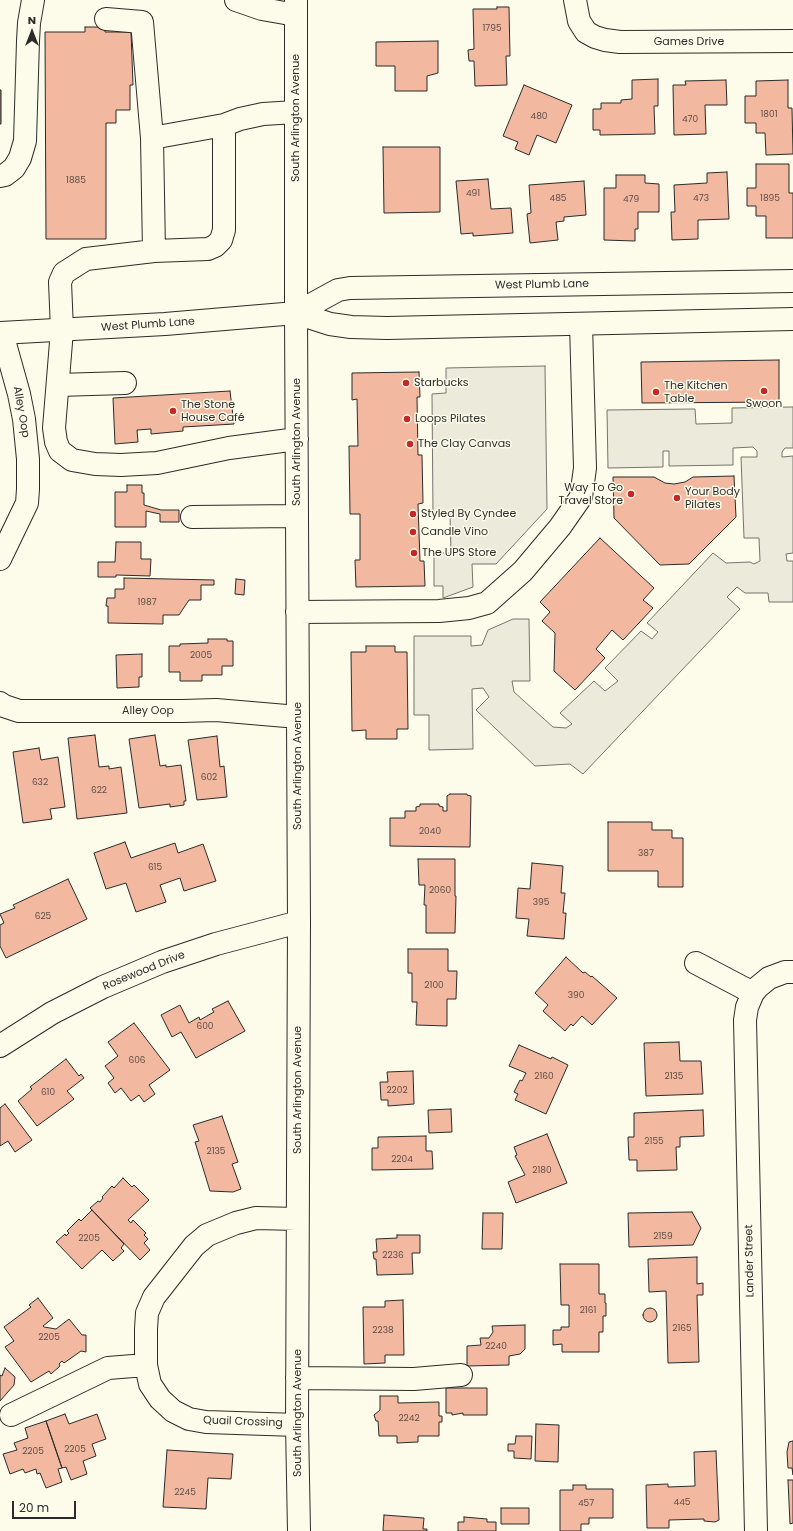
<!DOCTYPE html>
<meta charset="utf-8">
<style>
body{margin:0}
#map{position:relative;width:793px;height:1531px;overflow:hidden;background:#fdfbea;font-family:Poppins,sans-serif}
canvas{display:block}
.north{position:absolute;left:12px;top:12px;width:40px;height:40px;-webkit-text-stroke:3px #fdfbea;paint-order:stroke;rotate:0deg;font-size:11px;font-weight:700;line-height:16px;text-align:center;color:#2b2b2b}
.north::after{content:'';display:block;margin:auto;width:14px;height:18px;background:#2b2b2b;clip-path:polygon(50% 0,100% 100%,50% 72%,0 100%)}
.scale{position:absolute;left:12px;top:1501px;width:64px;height:18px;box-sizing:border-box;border:2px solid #2b2b2b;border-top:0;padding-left:5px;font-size:12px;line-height:14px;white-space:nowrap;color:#2b2b2b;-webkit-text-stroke:3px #fdfbea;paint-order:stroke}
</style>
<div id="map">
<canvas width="793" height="1531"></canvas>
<div class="north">N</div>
<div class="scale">20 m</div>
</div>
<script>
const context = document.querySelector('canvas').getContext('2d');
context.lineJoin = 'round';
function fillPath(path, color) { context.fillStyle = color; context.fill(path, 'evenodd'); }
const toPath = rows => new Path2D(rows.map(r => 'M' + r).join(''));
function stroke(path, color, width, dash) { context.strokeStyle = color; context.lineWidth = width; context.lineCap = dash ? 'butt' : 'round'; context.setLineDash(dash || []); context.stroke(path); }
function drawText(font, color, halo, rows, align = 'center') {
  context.font = font + ' Poppins,sans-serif'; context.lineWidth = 3; context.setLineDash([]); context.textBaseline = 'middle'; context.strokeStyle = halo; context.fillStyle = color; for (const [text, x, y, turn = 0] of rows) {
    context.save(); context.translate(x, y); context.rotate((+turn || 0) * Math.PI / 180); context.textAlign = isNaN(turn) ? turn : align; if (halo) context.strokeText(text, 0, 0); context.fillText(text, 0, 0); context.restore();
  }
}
const parking = toPath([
 [545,366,547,509,496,564,472,564,473,587,443,598,443,586,434,586,434,553,451,553,450,514,433,515,432,394,446,393,446,368,545,366],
 [793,407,793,448,785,448,782,452,782,457,793,456,793,553,786,554,787,561,793,561,793,602,769,602,768,593,745,593,737,587,727,597,740,609,583,774,570,764,535,766,476,710,489,697,483,688,472,689,473,749,429,750,429,715,414,715,414,636,471,636,471,646,482,645,488,630,513,619,529,619,530,681,512,681,514,692,553,727,566,728,572,724,560,713,594,681,605,691,618,681,605,668,641,631,652,639,658,632,647,623,713,553,726,563,750,562,754,564,760,561,759,538,744,538,741,457,757,457,757,451,753,447,733,448,733,465,669,466,669,451,663,451,663,467,608,468,607,410,695,409,696,424,732,423,732,408,793,407]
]);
fillPath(parking, '#eceadb');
stroke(parking, '#74746e', 1);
const building = toPath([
 [497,7,509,7,510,56,506,56,507,85,475,86,474,61,469,61,468,50,474,49,473,9,497,9,497,7],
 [85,27,105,27,105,32,131,32,133,85,130,85,130,110,116,110,116,123,106,123,106,239,46,239,45,32,85,32,85,27],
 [438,41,438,73,427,76,427,91,395,91,395,66,376,66,376,42,438,41],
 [658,79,658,106,654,106,655,134,600,135,600,130,593,130,593,109,601,109,601,103,621,103,621,100,632,99,632,80,658,79],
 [726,80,727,105,705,105,706,134,674,135,673,85,686,85,685,81,726,80],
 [788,80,788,108,792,108,793,154,766,155,765,133,756,133,756,123,745,123,745,96,756,96,756,81,788,80],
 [524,85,572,105,556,143,537,135,529,155,515,149,518,142,503,136,524,85],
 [0,90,1,90,1,124,0,124,0,90],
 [383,147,440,147,440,212,384,213,383,147],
 [756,164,789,164,789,193,793,193,793,238,766,238,766,216,756,216,756,206,747,206,747,188,756,188,756,164],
 [727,172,729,219,698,220,698,239,672,240,671,212,675,212,674,185,707,183,707,173,727,172],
 [616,175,645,175,645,183,659,184,659,212,638,212,638,229,635,229,635,241,604,240,604,188,616,188,616,175],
 [488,179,491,209,511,208,513,233,473,236,473,233,461,234,456,181,488,179],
 [584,181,586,215,564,217,564,221,556,222,558,240,530,243,527,214,531,213,529,185,584,181],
 [779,360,779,402,642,403,641,362,779,360],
 [419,372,420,397,417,397,418,455,422,455,423,503,418,504,420,561,424,561,425,586,356,587,355,560,360,560,360,514,350,514,349,446,358,446,357,399,352,400,352,373,419,372],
 [230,391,234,424,183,427,183,431,151,434,151,429,137,430,138,442,115,444,113,398,230,391],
 [734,476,736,517,689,564,660,565,614,518,613,477,654,477,665,483,674,484,685,482,693,477,734,476],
 [127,485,142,485,142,493,144,493,144,505,161,510,179,510,179,522,160,522,160,514,146,511,146,527,115,527,115,492,127,492,127,485],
 [600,538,654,588,643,600,653,608,623,640,612,630,596,649,605,658,575,690,554,671,555,633,542,621,550,612,540,602,600,538],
 [116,542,141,542,141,559,151,559,150,576,116,575,116,577,98,577,98,562,115,562,116,542],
 [124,578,214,580,214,585,201,585,201,600,189,600,179,615,163,615,163,624,108,623,108,606,106,606,107,598,115,598,115,589,124,589,124,578],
 [236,579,245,580,244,595,235,594,236,579],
 [208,639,227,639,227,641,233,641,233,666,222,666,222,675,202,675,202,681,180,681,180,672,169,672,169,646,180,646,180,644,208,643,208,639],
 [366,646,395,646,395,652,407,652,408,729,397,729,397,739,366,739,366,730,352,731,351,652,366,652,366,646],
 [142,654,142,677,139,677,139,687,117,688,116,655,142,654],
 [95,735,99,767,109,766,109,769,121,767,127,813,77,819,68,738,95,735],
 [155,735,160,766,166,765,166,767,181,765,186,801,184,801,184,805,170,807,170,804,139,808,129,739,155,735],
 [217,736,220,767,224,766,227,797,197,800,188,740,217,736],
 [39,748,41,760,58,757,65,807,50,809,52,819,23,823,13,752,39,748],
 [450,794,467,794,467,795,471,796,470,847,390,846,390,818,405,818,405,811,416,811,416,807,420,806,420,804,439,804,439,806,443,807,443,811,447,811,447,796,450,794],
 [608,822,652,822,652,830,672,830,672,838,683,838,683,887,658,887,658,871,608,871,608,822],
 [125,842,131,858,175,843,178,853,203,844,216,881,184,891,180,878,160,885,166,902,136,912,126,883,106,889,94,853,125,842],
 [418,859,455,859,455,896,456,896,455,933,426,933,426,905,424,905,425,885,419,885,418,859],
 [532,863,563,866,561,893,565,893,563,913,566,913,564,939,527,936,529,919,516,918,518,888,530,889,532,863],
 [68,879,87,919,6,958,0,946,0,925,4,923,0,914,15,908,13,905,68,879],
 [408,949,448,949,448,971,457,971,456,999,447,999,447,1026,416,1025,417,1002,412,1002,412,973,408,973,408,949],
 [566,957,583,973,585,972,591,977,592,976,617,998,592,1025,582,1016,573,1026,571,1024,565,1031,543,1011,548,1005,535,993,566,957],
 [228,1001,245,1031,196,1058,181,1032,172,1037,161,1015,180,1005,189,1023,199,1017,200,1020,214,1012,212,1009,228,1001],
 [134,1023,170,1070,149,1085,155,1094,144,1102,139,1095,131,1101,121,1088,115,1093,108,1083,114,1078,105,1066,118,1056,108,1042,134,1023],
 [679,1042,680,1061,701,1061,703,1094,646,1096,644,1043,679,1042],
 [519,1045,551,1059,552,1057,568,1065,546,1114,515,1100,518,1094,514,1092,520,1080,522,1081,526,1073,509,1066,519,1045],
 [66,1059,79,1076,81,1074,84,1078,67,1091,74,1099,37,1126,18,1101,32,1089,30,1087,66,1059],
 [413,1071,414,1104,388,1106,388,1100,381,1100,380,1082,388,1082,387,1072,413,1071],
 [5,1104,32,1140,15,1152,8,1141,0,1146,0,1108,5,1104],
 [451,1109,452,1132,429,1133,428,1110,451,1109],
 [703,1110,704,1136,680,1137,680,1147,676,1147,677,1170,637,1171,637,1160,629,1160,628,1137,634,1137,634,1113,703,1110],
 [222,1116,238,1162,232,1164,241,1189,233,1192,210,1191,195,1142,199,1141,193,1125,222,1116],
 [547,1134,567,1183,516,1203,508,1182,525,1175,515,1156,517,1155,514,1147,547,1134],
 [426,1136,426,1151,432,1151,433,1169,372,1170,372,1148,378,1148,378,1137,426,1136],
 [123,1178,132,1187,134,1185,149,1200,128,1220,131,1223,133,1220,146,1233,144,1235,148,1239,144,1243,150,1250,140,1260,90,1208,98,1201,100,1202,103,1198,102,1197,112,1186,114,1188,123,1178],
 [92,1210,124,1244,121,1248,124,1251,113,1261,102,1250,82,1269,56,1242,65,1234,66,1236,69,1233,67,1231,79,1219,81,1221,92,1210],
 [692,1212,701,1228,693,1245,629,1247,628,1213,692,1212],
 [483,1213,503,1213,502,1249,482,1249,483,1213],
 [397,1235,420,1235,420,1253,412,1253,413,1274,377,1275,376,1259,374,1259,373,1252,377,1252,376,1239,397,1238,397,1235],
 [697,1257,697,1284,703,1283,703,1295,697,1295,699,1362,668,1363,666,1291,649,1292,648,1259,697,1257],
 [560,1264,599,1264,599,1294,605,1294,605,1303,606,1303,606,1316,603,1316,603,1332,599,1332,599,1352,562,1352,562,1344,553,1345,553,1330,561,1330,561,1327,569,1327,569,1305,561,1305,560,1264],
 [38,1298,53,1318,43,1326,44,1327,56,1329,69,1319,82,1335,86,1335,86,1352,81,1351,64,1363,62,1361,59,1364,60,1366,51,1374,49,1371,31,1382,5,1347,14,1341,4,1327,31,1307,29,1305,38,1298],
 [403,1300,404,1355,385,1355,385,1363,364,1364,363,1307,385,1307,385,1301,403,1300],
 '643 1315a7 7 0 1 1 14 0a7 7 0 1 1-14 0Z',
 [525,1325,525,1349,520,1354,509,1356,509,1365,467,1366,467,1346,481,1345,480,1338,489,1338,493,1332,492,1326,525,1325],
 [5,1368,15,1377,14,1385,0,1401,0,1375,2,1376,5,1368],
 [446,1388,487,1388,487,1415,463,1415,463,1413,452,1415,452,1413,446,1413,446,1388],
 [380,1396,398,1396,398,1403,439,1402,439,1416,442,1416,442,1422,439,1422,439,1436,418,1436,418,1442,397,1443,397,1436,379,1436,378,1421,376,1421,374,1415,380,1410,380,1396],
 [65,1414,69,1424,97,1414,106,1439,92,1444,96,1456,83,1461,87,1474,71,1480,66,1467,62,1468,46,1421,65,1414],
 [46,1421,62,1468,58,1469,62,1482,46,1488,40,1473,37,1474,36,1469,25,1473,23,1469,10,1474,3,1454,17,1450,14,1443,28,1438,25,1428,46,1421],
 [536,1424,559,1425,558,1462,535,1461,536,1424],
 [516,1436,532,1436,531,1459,514,1458,514,1451,508,1451,508,1444,515,1444,516,1436],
 [793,1441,793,1475,792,1468,788,1468,787,1452,789,1442,793,1441],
 [167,1450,233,1454,231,1479,208,1478,206,1509,163,1507,167,1450],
 [716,1451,719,1520,715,1522,704,1521,704,1519,669,1520,669,1528,647,1528,646,1485,668,1484,668,1487,695,1486,694,1452,716,1451],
 [788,1480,793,1480,793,1523,790,1524,788,1480],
 [573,1485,586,1485,586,1489,613,1489,613,1518,589,1518,589,1524,581,1524,581,1531,560,1531,560,1490,573,1490,573,1485],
 [501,1508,529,1508,529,1524,501,1524,501,1508],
 [384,1515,424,1518,423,1529,427,1529,427,1531,383,1531,384,1515],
 [464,1517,487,1519,487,1522,496,1522,496,1531,458,1531,458,1522,464,1522,464,1517]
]);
fillPath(building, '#f2b8a0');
stroke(building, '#2b2b2b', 1);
const minor = toPath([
 [236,0,262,9,296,15],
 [575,0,579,21,586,32,595,37,605,40,620,42,793,41],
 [106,19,142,22,152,138,154,251],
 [296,112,263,114,240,119,224,125,224,230,221,240,215,246,208,249,154,251,86,259,64,273,60,282,62,330,54,428,56,442,60,451,72,460,95,464,121,465,157,463,229,448,297,439],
 [152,138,224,125],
 [0,176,5,175,14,168,20,158,25,141,28,41,29,23,33,0],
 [296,313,299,922,297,1425,299,1531],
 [58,385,125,383],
 [192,517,297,516],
 [0,559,27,503,28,489,28,459,24,419,19,394,2,333],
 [297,612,439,611,469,608,487,603,523,571,560,527,581,497,585,468,581,324],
 [0,703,4,706,19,711,182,711,216,710,298,717],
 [696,963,753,993],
 [0,1046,52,1013,103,987,162,962,216,944,299,922],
 [297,1219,256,1218,236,1223,207,1235,194,1246,154,1297,147,1313,146,1329,146,1365,150,1384,160,1399,173,1411,189,1419,206,1422,297,1425],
 [297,1378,414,1379,461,1375],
 [11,1415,108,1368,146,1365],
 [756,1531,745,1020,747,1007,753,993,758,987,769,978,785,972,793,972]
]);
const major = toPath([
 [296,0,296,313],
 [296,313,338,290,350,288,793,281],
 [0,333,165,324,296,313,330,324,351,327,387,328,793,319]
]);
stroke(minor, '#2b2b2b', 24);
stroke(major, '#2b2b2b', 24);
stroke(minor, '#fdfbea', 22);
stroke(major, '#fdfbea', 22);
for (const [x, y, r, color] of [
 [406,383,4,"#c62828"],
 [764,391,4,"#c62828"],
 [656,392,4,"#c62828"],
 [173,411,4,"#c62828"],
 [407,419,4,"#c62828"],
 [410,444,4,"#c62828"],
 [631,494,4,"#c62828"],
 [677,498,4,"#c62828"],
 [413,514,4,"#c62828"],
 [413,532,4,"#c62828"],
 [414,553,4,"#c62828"]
]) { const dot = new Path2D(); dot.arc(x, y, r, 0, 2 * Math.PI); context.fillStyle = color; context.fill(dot); stroke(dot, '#fdfbea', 1.5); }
drawText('9px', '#5d4e48', null, [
 ["1795",492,29],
 ["1801",769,115],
 ["480",539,117],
 ["470",690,120],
 ["1885",76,181],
 ["491",473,194],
 ["485",558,199],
 ["473",701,199],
 ["1895",770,199],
 ["479",631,200],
 ["1987",147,603],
 ["2005",201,656],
 ["602",209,778],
 ["632",40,783],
 ["622",99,791],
 ["2040",430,832],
 ["387",646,854],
 ["615",155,868],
 ["2060",440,891],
 ["395",541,903],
 ["625",43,917],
 ["2100",434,986],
 ["390",576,996],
 ["600",205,1027],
 ["606",137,1061],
 ["2160",544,1077],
 ["2135",674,1077],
 ["2202",397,1091],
 ["610",48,1093],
 ["2155",654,1142],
 ["2135",216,1152],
 ["2204",402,1160],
 ["2180",542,1171],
 ["2159",663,1237],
 ["2205",89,1239],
 ["2236",393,1256],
 ["2161",588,1311],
 ["2165",682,1329],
 ["2238",383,1331],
 ["2205",49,1338],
 ["2240",496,1347],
 ["2242",409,1419],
 ["2205",75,1450],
 ["2205",33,1452],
 ["2245",185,1493],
 ["445",682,1503],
 ["457",586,1504]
]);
drawText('11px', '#2b2b2b', '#fdfbea', [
 ["Games Drive",689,42],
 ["South Arlington Avenue",296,118,-90],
 ["West Plumb Lane",542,285,-1],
 ["West Plumb Lane",148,325,-4],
 ["Alley Oop",21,412,80],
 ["South Arlington Avenue",297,442,-90],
 ["Alley Oop",148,711],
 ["South Arlington Avenue",298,766,-90],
 ["Rosewood Drive",144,971,-22],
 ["South Arlington Avenue",298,1090,-90],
 ["Lander Street",750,1261,-91],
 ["South Arlington Avenue",298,1413,-90],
 ["Quail Crossing",243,1422,2]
]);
drawText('11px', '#2b2b2b', '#fdfbea', [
 ["Starbucks",414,383],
 ["The Kitchen",664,386],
 ["Table",664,399],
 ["Swoon",764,404,"center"],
 ["The Stone",181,405],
 ["House Café",181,418],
 ["Loops Pilates",415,419],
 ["The Clay Canvas",418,444],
 ["Way To Go",623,488,"right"],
 ["Travel Store",623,501,"right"],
 ["Your Body",685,492],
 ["Pilates",685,505],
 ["Styled By Cyndee",421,514],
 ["Candle Vino",421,532],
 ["The UPS Store",422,553]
], 'left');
</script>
